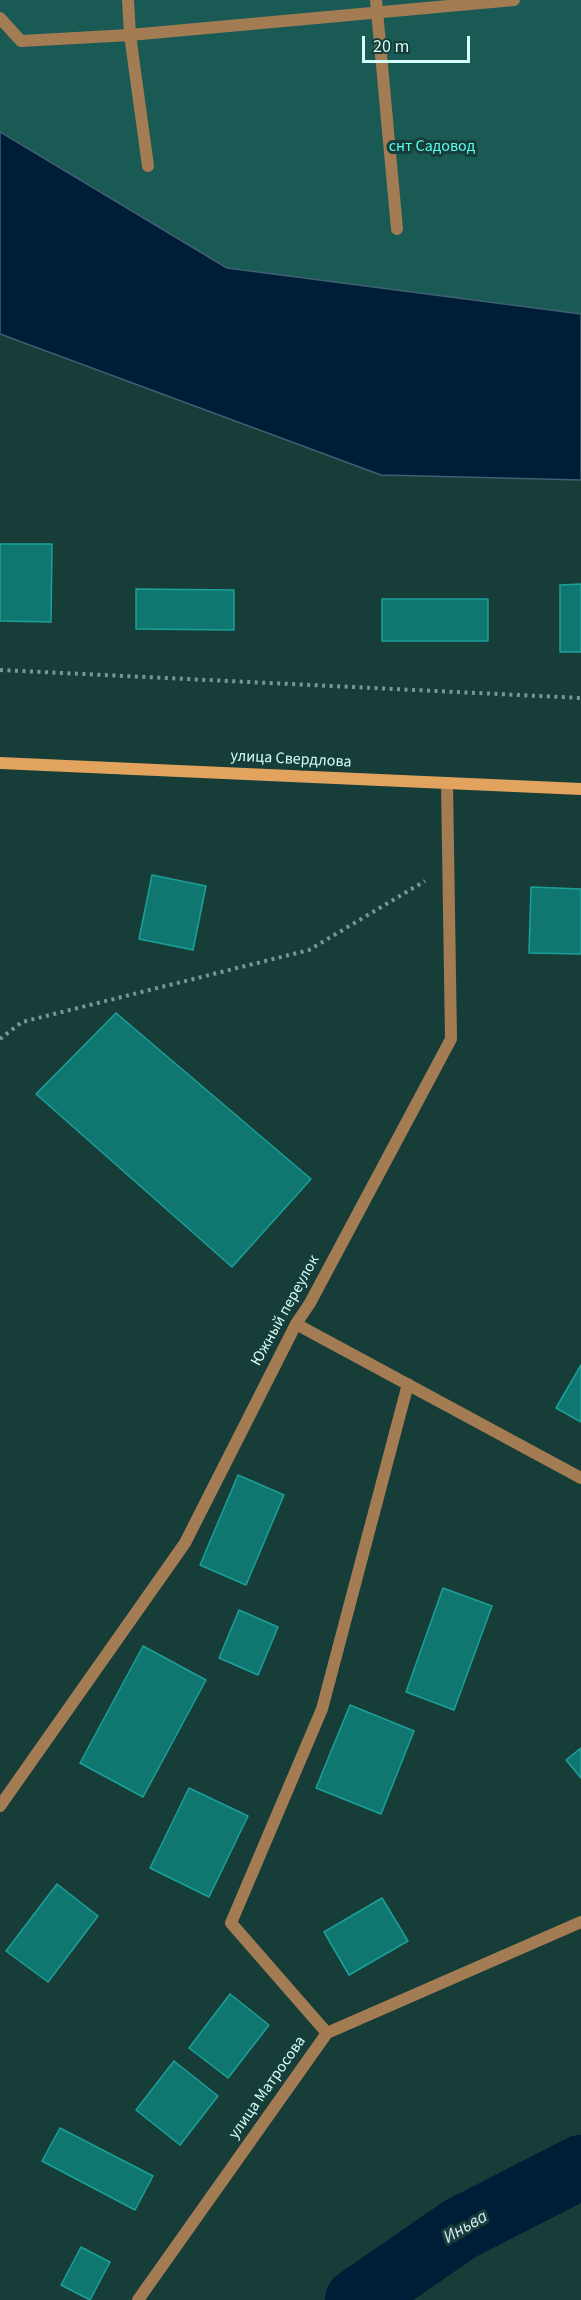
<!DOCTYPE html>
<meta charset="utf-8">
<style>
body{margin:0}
#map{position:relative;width:581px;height:2300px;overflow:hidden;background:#173d39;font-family:"Source Sans 3",sans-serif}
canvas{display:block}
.scale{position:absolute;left:362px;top:36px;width:108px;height:27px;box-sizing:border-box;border:3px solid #d3fdf8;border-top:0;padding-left:8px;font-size:18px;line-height:21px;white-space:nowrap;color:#d3fdf8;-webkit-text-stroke:4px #173d39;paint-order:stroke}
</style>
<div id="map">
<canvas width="581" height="2300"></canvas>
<div class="scale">20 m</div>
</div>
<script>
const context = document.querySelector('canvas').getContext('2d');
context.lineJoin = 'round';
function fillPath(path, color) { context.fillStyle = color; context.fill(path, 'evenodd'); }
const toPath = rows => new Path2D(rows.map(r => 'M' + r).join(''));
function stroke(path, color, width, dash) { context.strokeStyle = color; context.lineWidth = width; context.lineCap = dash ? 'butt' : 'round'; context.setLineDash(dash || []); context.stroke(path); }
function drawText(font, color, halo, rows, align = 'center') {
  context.font = font + ' "Source Sans 3",sans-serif'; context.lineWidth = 6; context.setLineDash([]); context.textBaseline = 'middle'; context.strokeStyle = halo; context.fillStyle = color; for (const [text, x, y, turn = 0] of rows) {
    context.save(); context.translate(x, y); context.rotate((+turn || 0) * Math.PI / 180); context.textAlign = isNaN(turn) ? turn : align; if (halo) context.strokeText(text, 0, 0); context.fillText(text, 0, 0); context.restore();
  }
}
fillPath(toPath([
 [0,0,581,0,581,314,227,268,0,132]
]), '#1a5a55');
const water = toPath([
 [0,132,227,268,581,314,581,480,381,475,0,334,0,132]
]);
fillPath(water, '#001d38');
stroke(water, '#3f6072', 1.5);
stroke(toPath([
 [357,2300,460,2229,581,2167]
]), '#001d38', 64);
const building = toPath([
 [0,544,52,544,51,622,0,621,0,544],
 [581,584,581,652,560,652,560,585,581,584],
 [136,589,234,590,234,630,136,629,136,589],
 [382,599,488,599,488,641,382,641,382,599],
 [152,875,206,886,193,950,139,939,152,875],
 [531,887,581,889,581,954,529,953,531,887],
 [116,1013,311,1179,232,1267,36,1094,116,1013],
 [581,1365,581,1422,556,1408,581,1365],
 [238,1475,284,1495,246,1585,200,1565,238,1475],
 [443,1588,492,1606,454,1710,406,1692,443,1588],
 [239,1610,278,1627,258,1675,219,1658,239,1610],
 [143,1646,206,1680,143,1797,80,1763,143,1646],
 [350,1705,414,1731,381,1814,316,1788,350,1705],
 [581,1748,581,1778,566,1760,581,1748],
 [189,1788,248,1816,209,1897,150,1868,189,1788],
 [57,1884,98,1916,48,1982,6,1951,57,1884],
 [382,1898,408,1941,349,1975,324,1932,382,1898],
 [230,1994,269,2025,228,2078,189,2048,230,1994],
 [174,2061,218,2096,180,2145,136,2110,174,2061],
 [60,2128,153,2176,135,2210,42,2161,60,2128],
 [81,2247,110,2262,90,2300,61,2285,81,2247]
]);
fillPath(building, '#107770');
stroke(building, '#1aa198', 1.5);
stroke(toPath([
 [0,670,581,698],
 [0,1039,22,1022,309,950,425,881]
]), '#739a96', 4, [3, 4.5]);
stroke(toPath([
 [128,0,130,35,514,0],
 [376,0,397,229],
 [0,18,21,41,130,35,148,166],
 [296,1324,581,1478],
 [327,2033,231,1923,322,1709,408,1384]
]), '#a37c53', 12);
stroke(toPath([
 [0,1806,185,1543,296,1324,310,1303,451,1039,447,783],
 [138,2300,327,2033,581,1922]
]), '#a37c53', 12);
stroke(toPath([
 [0,763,581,789]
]), '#e1a35e', 12);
drawText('16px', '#55fcef', '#173d39', [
 ["снт Садовод",432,147]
]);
drawText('16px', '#d3fdf8', '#173d39', [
 ["улица Свердлова",291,760,3],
 ["Южный переулок",286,1311,-61],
 ["улица Матросова",268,2088,-55]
]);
drawText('italic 18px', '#d3e4f3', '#173d39', [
 ["Иньва",466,2228,-30]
]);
</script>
